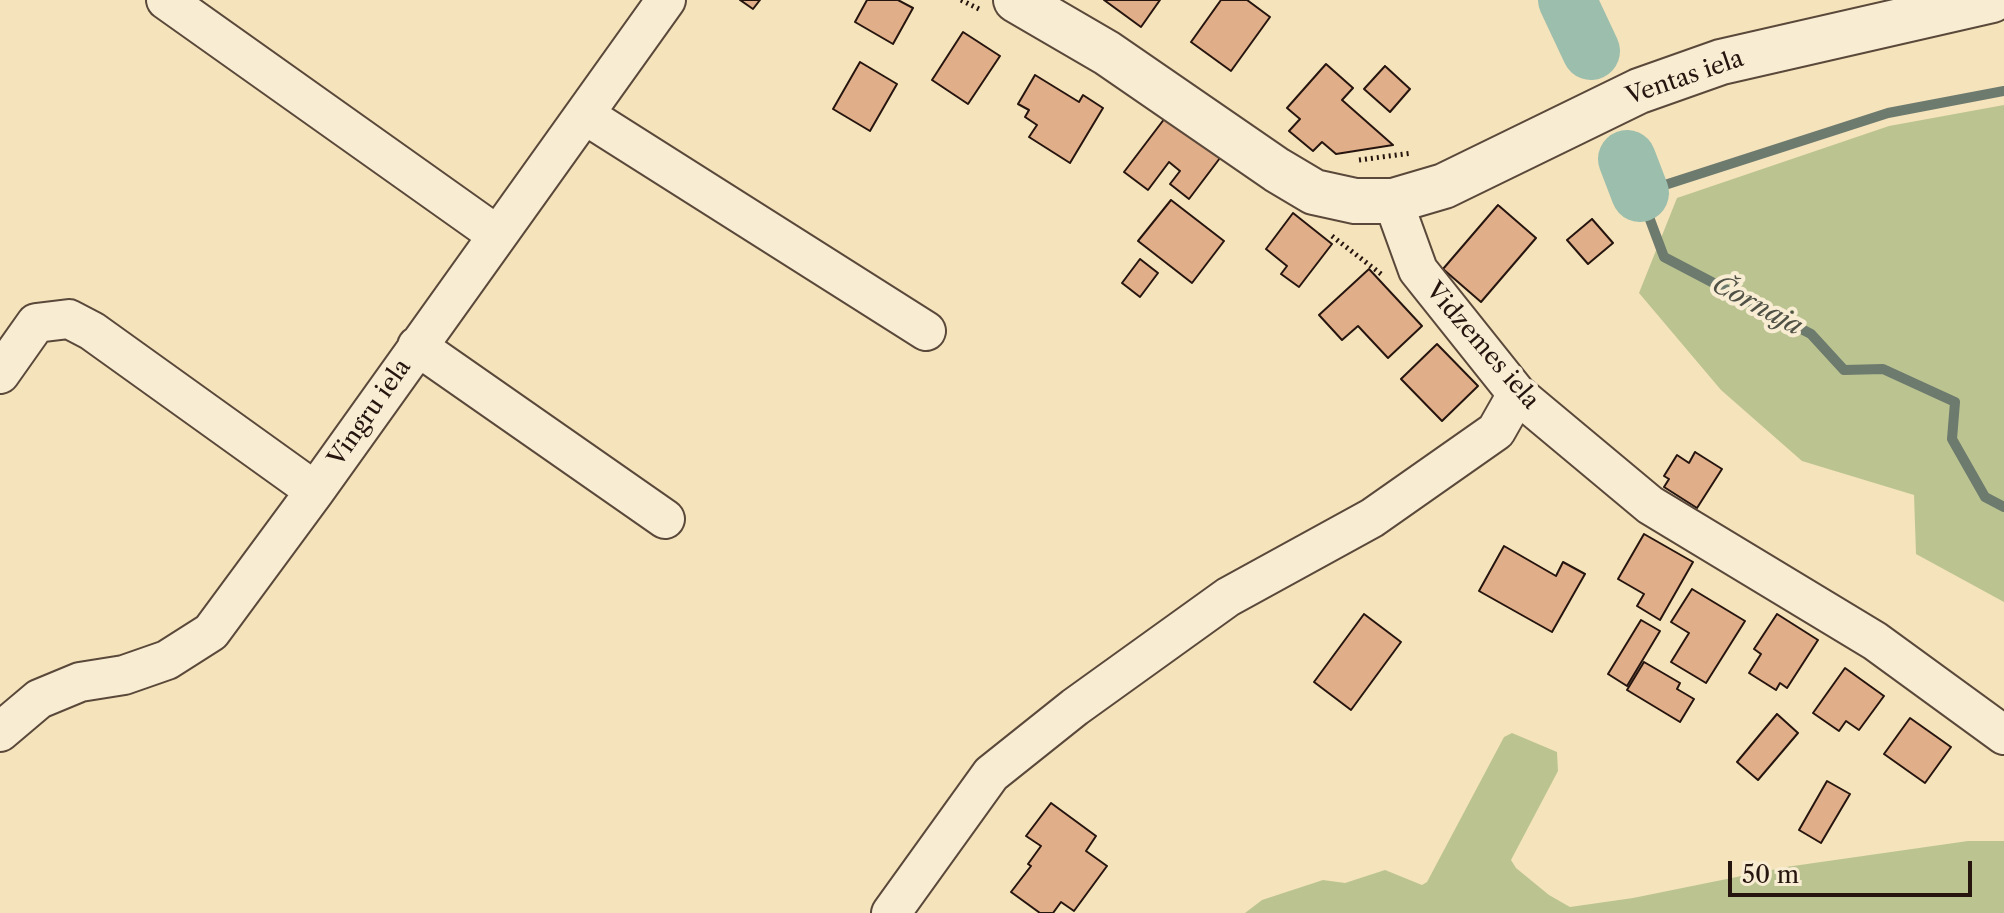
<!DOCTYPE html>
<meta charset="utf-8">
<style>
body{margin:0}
#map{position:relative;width:2004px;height:913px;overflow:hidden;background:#f5e3bb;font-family:"Libre Caslon Text",serif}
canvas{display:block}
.scale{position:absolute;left:1728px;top:861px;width:244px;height:36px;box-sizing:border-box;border:4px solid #26150f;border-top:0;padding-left:10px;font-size:24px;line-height:28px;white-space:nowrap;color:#26150f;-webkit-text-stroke:6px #f8edd3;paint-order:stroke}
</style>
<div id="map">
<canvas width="2004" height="913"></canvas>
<div class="scale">50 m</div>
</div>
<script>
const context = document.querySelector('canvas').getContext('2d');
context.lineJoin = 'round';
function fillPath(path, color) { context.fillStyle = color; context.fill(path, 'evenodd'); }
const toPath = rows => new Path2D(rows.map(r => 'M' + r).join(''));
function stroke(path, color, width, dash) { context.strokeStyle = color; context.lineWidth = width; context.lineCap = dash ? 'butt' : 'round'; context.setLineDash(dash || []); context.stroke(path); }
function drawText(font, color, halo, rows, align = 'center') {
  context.font = font + ' "Libre Caslon Text",serif'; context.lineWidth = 8; context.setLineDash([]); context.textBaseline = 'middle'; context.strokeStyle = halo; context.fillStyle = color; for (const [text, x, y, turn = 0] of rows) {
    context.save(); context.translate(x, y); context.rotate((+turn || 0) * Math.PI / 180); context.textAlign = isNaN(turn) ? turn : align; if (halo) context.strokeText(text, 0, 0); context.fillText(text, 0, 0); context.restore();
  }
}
fillPath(toPath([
 [2004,105,2004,602,1916,554,1914,495,1802,461,1721,390,1639,293,1677,198,1889,126],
 [1512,733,1557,752,1558,771,1511,860,1516,868,1549,895,1570,907,1633,898,1786,867,1968,841,2004,841,2004,913,1245,913,1262,900,1323,880,1345,883,1385,870,1422,885,1427,882,1504,737]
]), '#bbc491');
stroke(toPath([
 [2004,91,1888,113,1640,193,1664,257,1811,334,1844,370,1883,369,1955,402,1952,439,1985,497,2004,507]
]), '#6d7a6e', 10);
stroke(toPath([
 [1567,0,1591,51],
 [1627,159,1640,193]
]), '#9cbead', 58);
const building = toPath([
 [740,0,760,0,753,9,740,0],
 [867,0,898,0,913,8,893,44,855,22,867,0],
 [1104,0,1160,0,1141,27,1104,0],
 [1221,0,1247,0,1270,17,1231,71,1191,42,1221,0],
 [963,32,1000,56,968,104,932,80,963,32],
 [860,62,897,84,870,131,833,109,860,62],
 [1326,64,1353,88,1342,100,1393,145,1336,154,1322,142,1313,151,1289,131,1300,119,1287,108,1326,64],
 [1385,66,1410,89,1390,112,1364,89,1385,66],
 [1035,75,1079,102,1083,95,1103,108,1070,163,1029,137,1037,125,1025,117,1029,110,1018,104,1035,75],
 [1165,118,1220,158,1189,199,1170,184,1180,171,1169,162,1148,190,1124,172,1165,118],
 [1171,200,1224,241,1192,283,1138,241,1171,200],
 [1498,205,1536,238,1481,302,1443,269,1498,205],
 [1293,213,1332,244,1299,287,1281,274,1287,266,1266,249,1293,213],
 [1592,219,1613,243,1588,264,1567,240,1592,219],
 [1140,259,1158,273,1140,297,1122,283,1140,259],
 [1369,269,1422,326,1388,358,1358,326,1342,340,1319,315,1369,269],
 [1437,344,1478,386,1442,421,1401,379,1437,344],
 [1695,452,1722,469,1697,508,1664,487,1669,479,1664,476,1677,455,1689,463,1695,452],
 [1644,534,1693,562,1660,620,1637,606,1644,594,1618,579,1644,534],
 [1504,546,1556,576,1563,562,1585,574,1552,632,1479,591,1504,546],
 [1692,589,1745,621,1706,683,1671,662,1689,633,1671,622,1692,589],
 [1364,614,1401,642,1351,710,1314,682,1364,614],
 [1777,614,1818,640,1787,688,1780,683,1776,690,1749,673,1761,654,1754,649,1777,614],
 [1641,620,1660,631,1627,686,1608,674,1641,620],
 [1644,662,1680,683,1677,689,1694,699,1680,722,1627,690,1644,662],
 [1845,668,1884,696,1859,730,1846,721,1839,731,1813,713,1845,668],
 [1777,714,1798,733,1758,780,1737,762,1777,714],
 [1910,718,1951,747,1925,783,1884,754,1910,718],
 [1827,781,1850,794,1821,843,1799,830,1827,781],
 [1051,803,1096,836,1086,851,1107,866,1074,911,1061,902,1053,913,1040,913,1011,892,1031,866,1028,864,1041,846,1026,836,1051,803]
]);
fillPath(building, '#e0af89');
stroke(building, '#26150f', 2);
const minor = toPath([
 [166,0,497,235],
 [585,115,926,331],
 [1393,201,1418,270,1517,394,1650,505,1875,641,2004,735],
 [417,346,665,519],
 [0,374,36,323,69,319,92,331,315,491],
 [0,732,39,699,80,682,124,675,167,660,211,632,315,491,666,0],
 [891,913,991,774,1075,707,1228,597,1372,518,1496,431,1517,394]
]);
const tertiary = toPath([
 [1016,0,1107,53,1277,170,1314,192,1355,201,1393,201,1444,186,1639,91,1721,62,1992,0]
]);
stroke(minor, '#5a483a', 42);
stroke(tertiary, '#5a483a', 48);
stroke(toPath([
 [961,0,981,10],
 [1359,160,1412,153],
 [1332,236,1381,274]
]), '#26150f', 5, [2, 4]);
stroke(minor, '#f8edd3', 38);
stroke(tertiary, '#f8edd3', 44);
drawText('24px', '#26150f', '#f8edd3', [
 ["Ventas iela",1685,78,-19],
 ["Vidzemes iela",1482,346,49],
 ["Vingru iela",370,413,-55]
]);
drawText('italic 26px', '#4f5046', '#f8edd3', [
 ["Čornaja",1757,306,28]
]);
</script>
